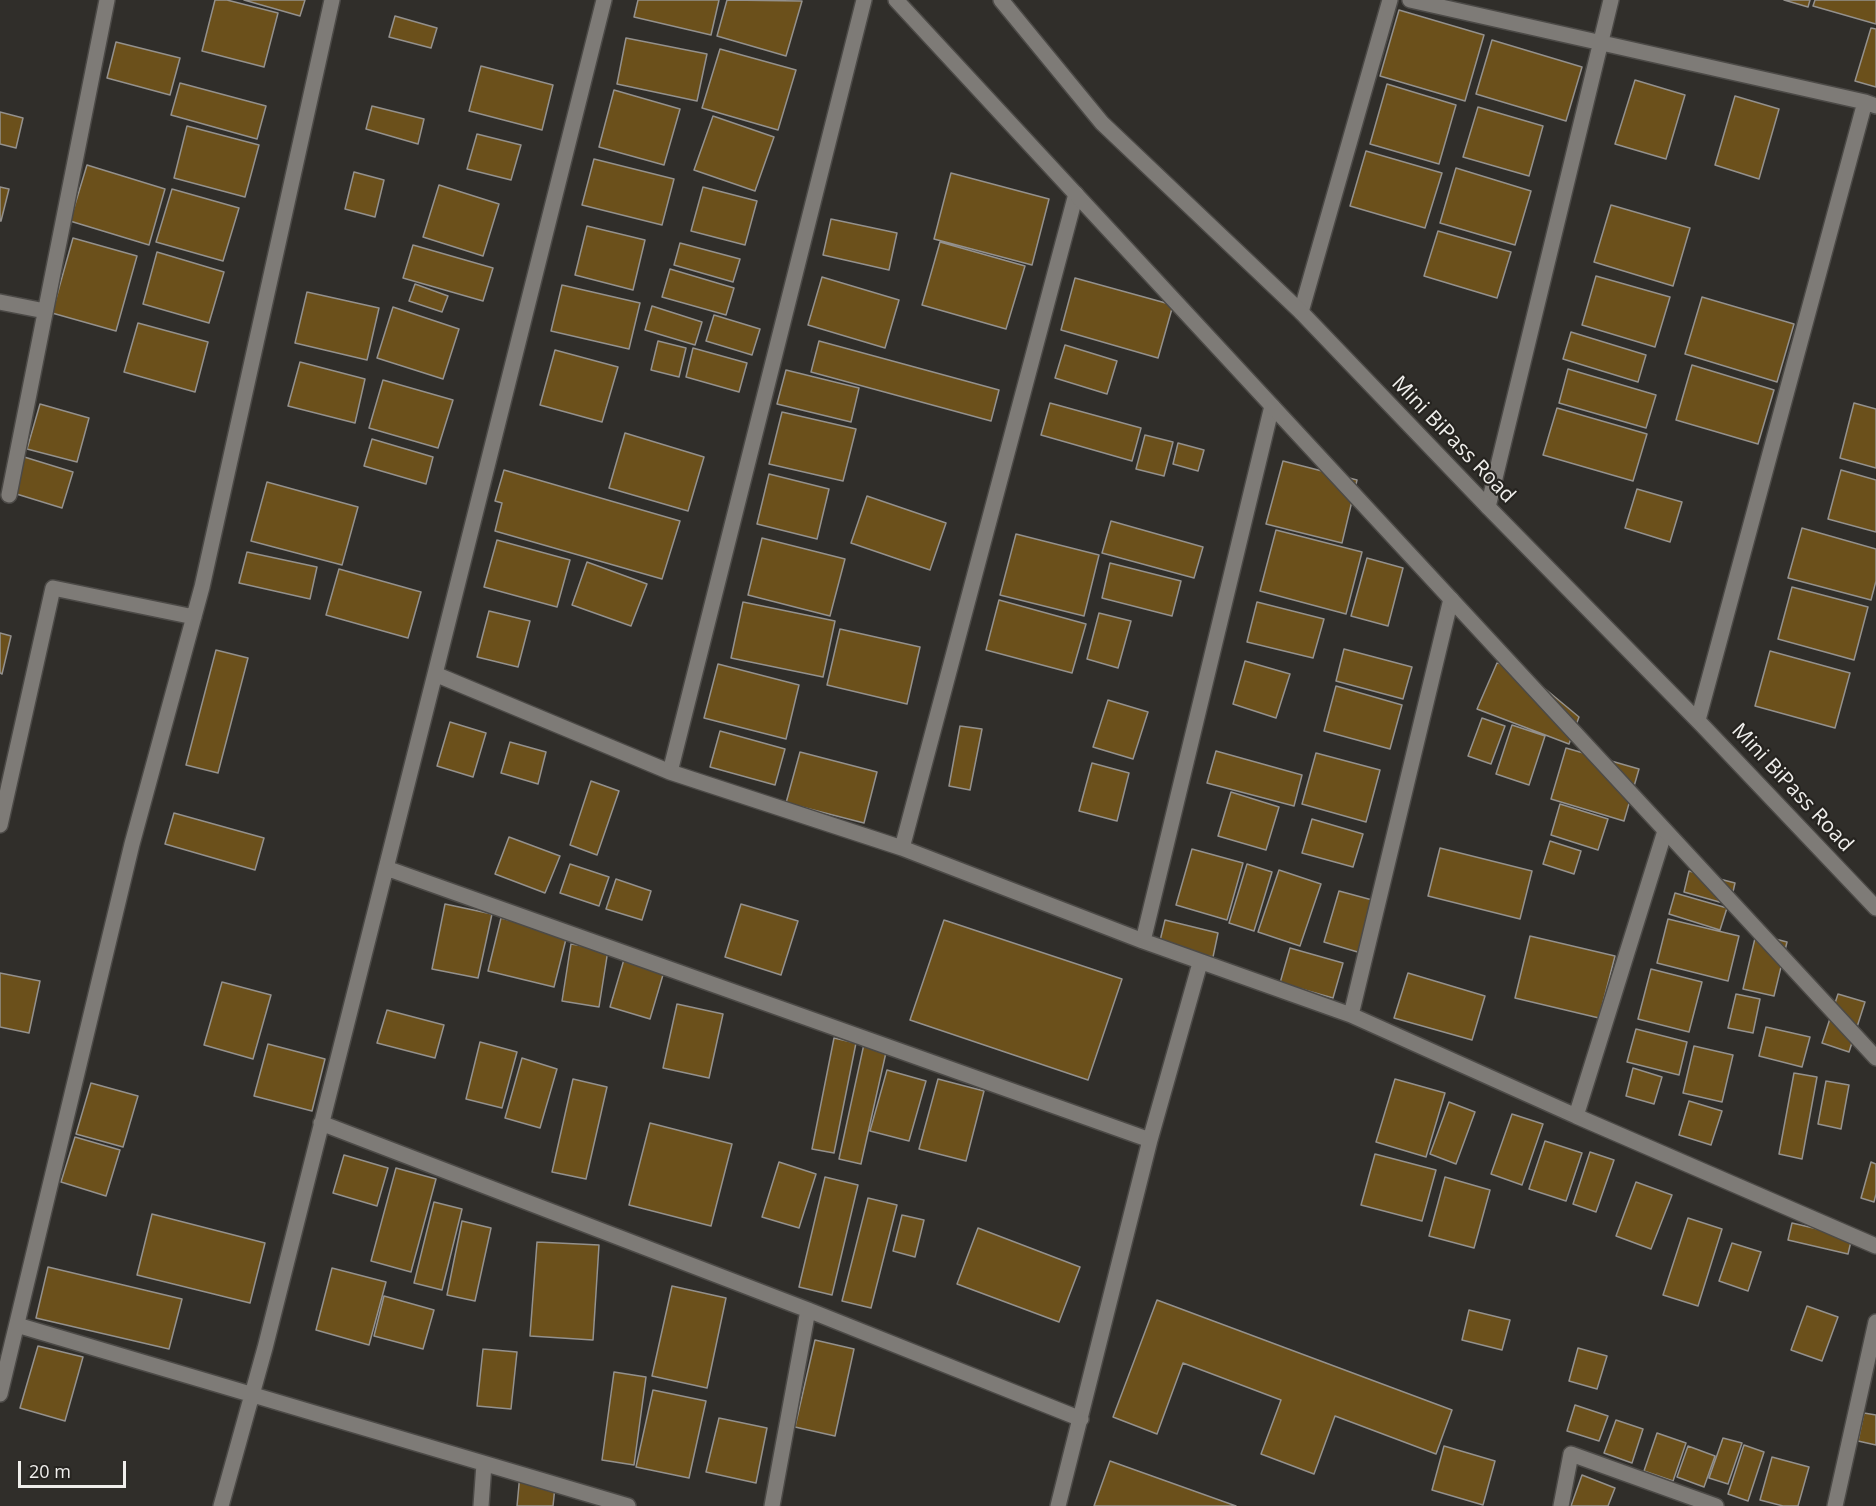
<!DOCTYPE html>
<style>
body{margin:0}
#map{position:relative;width:1876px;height:1506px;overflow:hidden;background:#302e2a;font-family:"Open Sans",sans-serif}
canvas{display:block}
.scale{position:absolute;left:18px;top:1461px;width:108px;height:27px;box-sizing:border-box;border:3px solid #f0efec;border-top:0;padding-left:8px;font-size:18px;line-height:21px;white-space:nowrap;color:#f0efec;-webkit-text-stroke:4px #262420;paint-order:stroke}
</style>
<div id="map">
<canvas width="1876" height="1506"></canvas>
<div class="scale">20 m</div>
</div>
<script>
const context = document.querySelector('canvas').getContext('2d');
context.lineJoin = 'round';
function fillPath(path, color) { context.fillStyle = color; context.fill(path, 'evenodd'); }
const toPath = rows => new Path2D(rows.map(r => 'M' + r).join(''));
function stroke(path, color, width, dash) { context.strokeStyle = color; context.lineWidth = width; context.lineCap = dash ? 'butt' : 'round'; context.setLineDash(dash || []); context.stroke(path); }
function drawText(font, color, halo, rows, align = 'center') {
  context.font = font + ' "Open Sans",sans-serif'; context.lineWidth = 4.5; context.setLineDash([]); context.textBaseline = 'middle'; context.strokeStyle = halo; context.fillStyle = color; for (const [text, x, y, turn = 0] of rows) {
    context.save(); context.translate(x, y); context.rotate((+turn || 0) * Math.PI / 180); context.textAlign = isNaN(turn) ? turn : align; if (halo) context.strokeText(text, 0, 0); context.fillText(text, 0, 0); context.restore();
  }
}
const building = toPath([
 [215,0,227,0,278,13,264,67,202,51,215,0],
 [244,0,305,0,300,16,244,0],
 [638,0,719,0,711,35,634,17,638,0],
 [727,0,802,1,786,56,717,36,727,0],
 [1784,0,1810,0,1808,7,1784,0],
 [1815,0,1876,0,1876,24,1813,6,1815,0],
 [1399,10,1484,35,1465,101,1380,76,1399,10],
 [395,16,437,28,431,48,389,37,395,16],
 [1871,28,1876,29,1876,87,1855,81,1871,28],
 [626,38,707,54,697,101,617,84,626,38],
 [1492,40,1582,67,1566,121,1476,94,1492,40],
 [116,42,180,58,170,95,107,78,116,42],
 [720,49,796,70,778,130,702,108,720,49],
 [481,66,553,85,542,130,469,111,481,66],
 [1635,80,1685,95,1666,159,1615,144,1635,80],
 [180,83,266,106,257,139,171,115,180,83],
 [1387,84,1456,105,1439,164,1370,144,1387,84],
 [614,90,680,109,664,165,599,147,614,90],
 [1735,96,1779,109,1759,179,1715,165,1735,96],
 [372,106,424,119,418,144,366,129,372,106],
 [1478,107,1543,126,1529,176,1463,157,1478,107],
 [0,112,23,118,16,148,0,144,0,112],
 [713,116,774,137,755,191,694,170,713,116],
 [187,126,259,145,245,197,174,178,187,126],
 [477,134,521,145,511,180,467,169,477,134],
 [1366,151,1442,173,1425,228,1350,206,1366,151],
 [594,159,674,179,662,225,582,205,594,159],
 [87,165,165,189,149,245,70,221,87,165],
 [1456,168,1531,191,1515,245,1440,223,1456,168],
 [354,172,384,180,375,217,345,209,354,172],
 [951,173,1049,199,1032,265,934,239,951,173],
 [439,185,499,204,483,256,423,237,439,185],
 [0,187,9,189,1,221,0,221,0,187],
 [703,187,757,201,745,245,691,231,703,187],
 [172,189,239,208,223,261,156,242,172,189],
 [1611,205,1690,228,1673,286,1594,262,1611,205],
 [831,219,897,233,889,270,823,255,831,219],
 [587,226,645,240,633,290,575,275,587,226],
 [1438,231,1511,252,1497,298,1424,276,1438,231],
 [73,238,137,256,116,331,52,313,73,238],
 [940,242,1025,266,1006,329,922,305,940,242],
 [680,243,740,259,733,282,674,265,680,243],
 [413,245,493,268,483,301,403,278,413,245],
 [157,252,224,272,209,323,143,304,157,252],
 [670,269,734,288,726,315,662,297,670,269],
 [1596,276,1670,297,1655,347,1582,325,1596,276],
 [822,277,899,300,885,348,808,325,822,277],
 [1075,278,1173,305,1158,358,1061,330,1075,278],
 [415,284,448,296,442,312,409,301,415,284],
 [562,285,640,303,629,349,551,331,562,285],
 [307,292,379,308,367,360,295,343,307,292],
 [1702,297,1794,324,1777,382,1685,354,1702,297],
 [652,306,702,322,695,345,645,330,652,306],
 [393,307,459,329,443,379,377,358,393,307],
 [714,315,760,329,752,355,706,341,714,315],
 [138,323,208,342,195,392,124,372,138,323],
 [1571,332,1646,355,1638,382,1563,359,1571,332],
 [658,341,686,348,679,377,651,370,658,341],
 [819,341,999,390,991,421,811,372,819,341],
 [1065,345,1117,361,1107,394,1055,378,1065,345],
 [693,348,747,363,739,392,686,377,693,348],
 [555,350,618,367,602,422,540,405,555,350],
 [300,362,365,379,355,423,288,406,300,362],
 [1692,365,1774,390,1758,444,1676,420,1692,365],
 [1568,369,1656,395,1646,428,1559,403,1568,369],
 [786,370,859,388,851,422,777,404,786,370],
 [383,380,453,400,438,448,369,428,383,380],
 [1050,403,1141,428,1132,461,1041,435,1050,403],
 [1854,403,1876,409,1876,468,1840,458,1854,403],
 [40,404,89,418,77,462,27,449,40,404],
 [1557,408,1647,434,1633,481,1543,455,1557,408],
 [782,412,856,429,843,481,769,464,782,412],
 [625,433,704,457,688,511,609,488,625,433],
 [1145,435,1173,442,1164,476,1136,469,1145,435],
 [372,439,433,457,426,484,364,466,372,439],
 [1178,443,1204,450,1198,471,1173,464,1178,443],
 [21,456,73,472,62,508,10,492,21,456],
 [1283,461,1357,480,1342,543,1266,524,1283,461],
 [504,470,680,521,662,579,495,531,502,503,495,501,504,470],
 [1841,470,1876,480,1876,532,1828,519,1841,470],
 [769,474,829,489,817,539,757,524,769,474],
 [267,482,358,507,342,565,251,541,267,482],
 [1637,489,1682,502,1670,542,1625,528,1637,489],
 [867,496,946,523,930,570,851,543,867,496],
 [1111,521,1203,547,1194,578,1102,553,1111,521],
 [1802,528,1876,549,1876,581,1871,600,1788,578,1802,528],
 [1276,530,1362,552,1346,614,1260,591,1276,530],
 [1016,534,1099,555,1084,616,1000,595,1016,534],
 [762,538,845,559,830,616,748,595,762,538],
 [497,540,570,560,557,607,484,587,497,540],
 [247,552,317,567,310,599,239,583,247,552],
 [1367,558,1403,568,1388,626,1351,616,1367,558],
 [587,562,647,584,631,626,572,605,587,562],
 [1110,563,1181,581,1172,616,1102,598,1110,563],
 [339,569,421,592,408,638,326,615,339,569],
 [1792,587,1868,607,1854,660,1778,639,1792,587],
 [999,600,1086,624,1072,673,986,650,999,600],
 [743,602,835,621,823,677,731,658,743,602],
 [1257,602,1324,619,1313,658,1247,642,1257,602],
 [489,611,530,621,518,667,477,657,489,611],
 [1099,613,1131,621,1118,668,1087,659,1099,613],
 [840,629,920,647,907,704,827,685,840,629],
 [0,633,11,636,2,674,0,673,0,633],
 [1344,649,1412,667,1403,699,1336,681,1344,649],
 [216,650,248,658,218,773,186,765,216,650],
 [1770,651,1850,673,1835,728,1755,706,1770,651],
 [1245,661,1290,674,1276,718,1233,704,1245,661],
 [1497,663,1520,668,1579,717,1569,744,1477,709,1497,663],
 [718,664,799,685,786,739,704,718,718,664],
 [1336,686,1402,705,1390,749,1324,731,1336,686],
 [1108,700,1148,712,1133,759,1093,747,1108,700],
 [1482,718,1505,726,1491,764,1468,756,1482,718],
 [450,722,486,733,473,777,437,766,450,722],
 [1512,725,1545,736,1529,785,1496,774,1512,725],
 [960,726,982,729,970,790,949,786,960,726],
 [720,731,785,749,775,785,710,767,720,731],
 [510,742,546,752,538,784,501,773,510,742],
 [1566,748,1639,769,1624,821,1551,799,1566,748],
 [1216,751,1302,775,1294,806,1207,783,1216,751],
 [800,752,877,772,864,823,786,803,800,752],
 [1316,753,1380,770,1366,822,1302,804,1316,753],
 [1092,763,1129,773,1117,821,1079,811,1092,763],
 [591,781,619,791,597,855,570,845,591,781],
 [1231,792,1279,807,1266,850,1218,836,1231,792],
 [1560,804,1608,819,1598,850,1551,835,1560,804],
 [174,813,264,838,255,870,165,844,174,813],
 [1312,819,1363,834,1353,867,1302,853,1312,819],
 [509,837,560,856,545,893,495,874,509,837],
 [1550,841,1581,851,1574,874,1543,864,1550,841],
 [1440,848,1532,871,1520,919,1428,896,1440,848],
 [1192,849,1243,863,1227,920,1176,905,1192,849],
 [570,864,609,877,599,906,560,893,570,864],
 [1247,864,1272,872,1254,931,1229,923,1247,864],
 [1279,870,1321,884,1300,946,1258,932,1279,870],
 [1689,871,1735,883,1730,905,1684,892,1689,871],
 [616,879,651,891,642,920,606,909,616,879],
 [1339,891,1376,901,1361,953,1324,942,1339,891],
 [1675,893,1727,908,1720,930,1669,914,1675,893],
 [445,904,492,914,478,978,432,969,445,904],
 [741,904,798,921,781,975,725,957,741,904],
 [501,918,567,935,554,987,488,971,501,918],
 [1668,919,1739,936,1728,981,1657,963,1668,919],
 [944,920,1122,979,1088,1080,910,1020,944,920],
 [1165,920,1218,933,1213,957,1159,945,1165,920],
 [1756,934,1787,942,1774,996,1743,989,1756,934],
 [1530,936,1615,956,1599,1018,1515,998,1530,936],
 [571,944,608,950,599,1007,562,1001,571,944],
 [1290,948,1343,963,1333,998,1280,983,1290,948],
 [625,956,665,968,650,1019,610,1007,625,956],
 [1651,969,1702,982,1689,1032,1638,1019,1651,969],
 [0,973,40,981,29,1033,0,1027,0,973],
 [1408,973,1485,996,1472,1040,1394,1018,1408,973],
 [222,982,271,995,253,1059,204,1045,222,982],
 [1736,994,1760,999,1753,1033,1728,1028,1736,994],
 [1838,994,1865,1002,1849,1052,1822,1043,1838,994],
 [677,1004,723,1014,709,1078,663,1068,677,1004],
 [387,1010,444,1025,435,1058,377,1043,387,1010],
 [1766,1027,1810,1037,1802,1067,1759,1056,1766,1027],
 [1636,1029,1687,1042,1679,1075,1627,1062,1636,1029],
 [834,1038,856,1043,834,1153,812,1149,834,1038],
 [480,1042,517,1052,502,1108,466,1099,480,1042],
 [268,1044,325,1059,312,1111,254,1096,268,1044],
 [864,1044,887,1048,861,1164,839,1159,864,1044],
 [1694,1046,1733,1055,1722,1102,1683,1093,1694,1046],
 [522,1058,557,1069,540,1128,505,1118,522,1058],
 [1633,1068,1662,1077,1654,1104,1626,1096,1633,1068],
 [887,1070,926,1081,909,1141,870,1131,887,1070],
 [1794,1073,1817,1077,1802,1159,1779,1154,1794,1073],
 [573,1079,607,1087,586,1179,552,1172,573,1079],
 [938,1079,984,1091,966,1161,919,1149,938,1079],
 [1395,1079,1445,1093,1426,1157,1376,1142,1395,1079],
 [1826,1081,1849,1085,1841,1129,1818,1124,1826,1081],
 [91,1083,138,1096,123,1147,76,1134,91,1083],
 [1689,1101,1722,1111,1711,1145,1679,1135,1689,1101],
 [1449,1102,1475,1112,1456,1164,1430,1154,1449,1102],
 [1512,1114,1543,1124,1522,1185,1491,1174,1512,1114],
 [650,1123,732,1144,711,1226,629,1205,650,1123],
 [75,1137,120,1150,106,1196,61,1182,75,1137],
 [1545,1141,1582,1153,1566,1201,1529,1189,1545,1141],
 [1590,1152,1614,1160,1596,1212,1573,1204,1590,1152],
 [1375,1154,1436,1170,1422,1221,1361,1205,1375,1154],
 [344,1155,388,1168,377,1206,333,1193,344,1155],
 [779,1162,816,1174,799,1228,762,1217,779,1162],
 [1871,1162,1876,1164,1876,1194,1874,1202,1861,1198,1871,1162],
 [396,1168,436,1179,411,1272,371,1261,396,1168],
 [825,1177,858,1185,832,1295,799,1287,825,1177],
 [1445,1177,1490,1190,1474,1248,1429,1236,1445,1177],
 [1636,1182,1672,1195,1651,1249,1616,1236,1636,1182],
 [868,1198,897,1205,871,1308,842,1301,868,1198],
 [434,1202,462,1209,442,1290,414,1283,434,1202],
 [152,1214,265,1243,250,1303,137,1275,152,1214],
 [902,1215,924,1220,915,1257,893,1251,902,1215],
 [1688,1218,1722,1229,1698,1306,1663,1295,1688,1218],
 [462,1221,491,1228,475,1301,447,1295,462,1221],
 [1792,1223,1852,1237,1848,1254,1788,1240,1792,1223],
 [978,1228,1080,1267,1059,1322,957,1284,978,1228],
 [537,1242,599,1245,593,1340,530,1336,537,1242],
 [1732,1243,1761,1252,1748,1291,1719,1281,1732,1243],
 [48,1267,182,1299,169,1349,36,1318,48,1267],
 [332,1268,386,1282,369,1345,316,1330,332,1268],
 [672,1286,726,1298,707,1388,652,1376,672,1286],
 [384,1296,434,1310,423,1349,374,1336,384,1296],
 [1157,1300,1452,1410,1436,1454,1335,1416,1314,1474,1261,1454,1281,1400,1183,1363,1157,1434,1113,1417,1157,1300],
 [1807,1306,1838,1317,1822,1361,1791,1350,1807,1306],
 [1469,1310,1510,1320,1502,1350,1462,1340,1469,1310],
 [815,1340,854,1349,835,1436,795,1427,815,1340],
 [38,1346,83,1357,65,1421,20,1408,38,1346],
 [1578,1348,1607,1356,1597,1389,1569,1381,1578,1348],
 [483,1349,517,1352,511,1409,477,1406,483,1349],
 [614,1372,646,1377,634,1465,602,1460,614,1372],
 [653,1390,706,1401,689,1478,636,1467,653,1390],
 [1575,1405,1608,1416,1599,1441,1567,1431,1575,1405],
 [1864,1413,1876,1415,1876,1445,1858,1441,1864,1413],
 [719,1418,767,1428,756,1483,706,1472,719,1418],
 [1616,1420,1643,1429,1632,1463,1604,1453,1616,1420],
 [1657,1433,1686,1443,1673,1481,1644,1471,1657,1433],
 [1723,1438,1742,1443,1728,1484,1709,1478,1723,1438],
 [1744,1445,1764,1452,1748,1501,1728,1494,1744,1445],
 [1444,1446,1495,1461,1483,1505,1432,1490,1444,1446],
 [1688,1446,1715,1456,1704,1487,1677,1477,1688,1446],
 [1772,1457,1809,1467,1798,1506,1783,1506,1760,1500,1772,1457],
 [1110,1461,1236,1506,1094,1506,1110,1461],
 [520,1474,556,1477,553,1506,517,1506,520,1474],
 [1582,1475,1615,1488,1608,1506,1571,1506,1582,1475]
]);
fillPath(building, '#6b501b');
stroke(building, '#94918d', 1.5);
const minor = toPath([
 [604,0,435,674,670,772,902,848,1143,941,1351,1015,1576,1116,1665,831],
 [1410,0,1865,102,1876,106],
 [0,302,45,311],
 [1301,312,1390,0],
 [9,495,107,0],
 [1488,507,1611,0],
 [1698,720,1865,102],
 [670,772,864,0],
 [0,825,53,588,194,617],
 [902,848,1076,194],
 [386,868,1150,1140],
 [1143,941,1272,406],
 [1351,1015,1451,599],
 [1576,1116,1876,1246],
 [321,1123,808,1310,1081,1419],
 [17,1325,628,1506],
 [0,1394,132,844,202,587,332,0],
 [221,1506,265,1348,435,674],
 [481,1506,484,1464],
 [772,1506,808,1310],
 [1058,1506,1150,1140,1200,963],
 [1561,1506,1571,1454,1716,1506],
 [1835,1506,1876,1322]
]);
const tertiary = toPath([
 [896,0,1876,1058],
 [1001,0,1102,123,1301,312,1488,507,1702,725,1876,908]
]);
stroke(minor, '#4c4a47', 18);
stroke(tertiary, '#4c4a47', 18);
stroke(minor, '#7e7b77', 15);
stroke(tertiary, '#7e7b77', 15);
drawText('21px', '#f0efec', '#262420', [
 ["Mini BiPass Road",1453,440,46],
 ["Mini BiPass Road",1792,788,47]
]);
</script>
